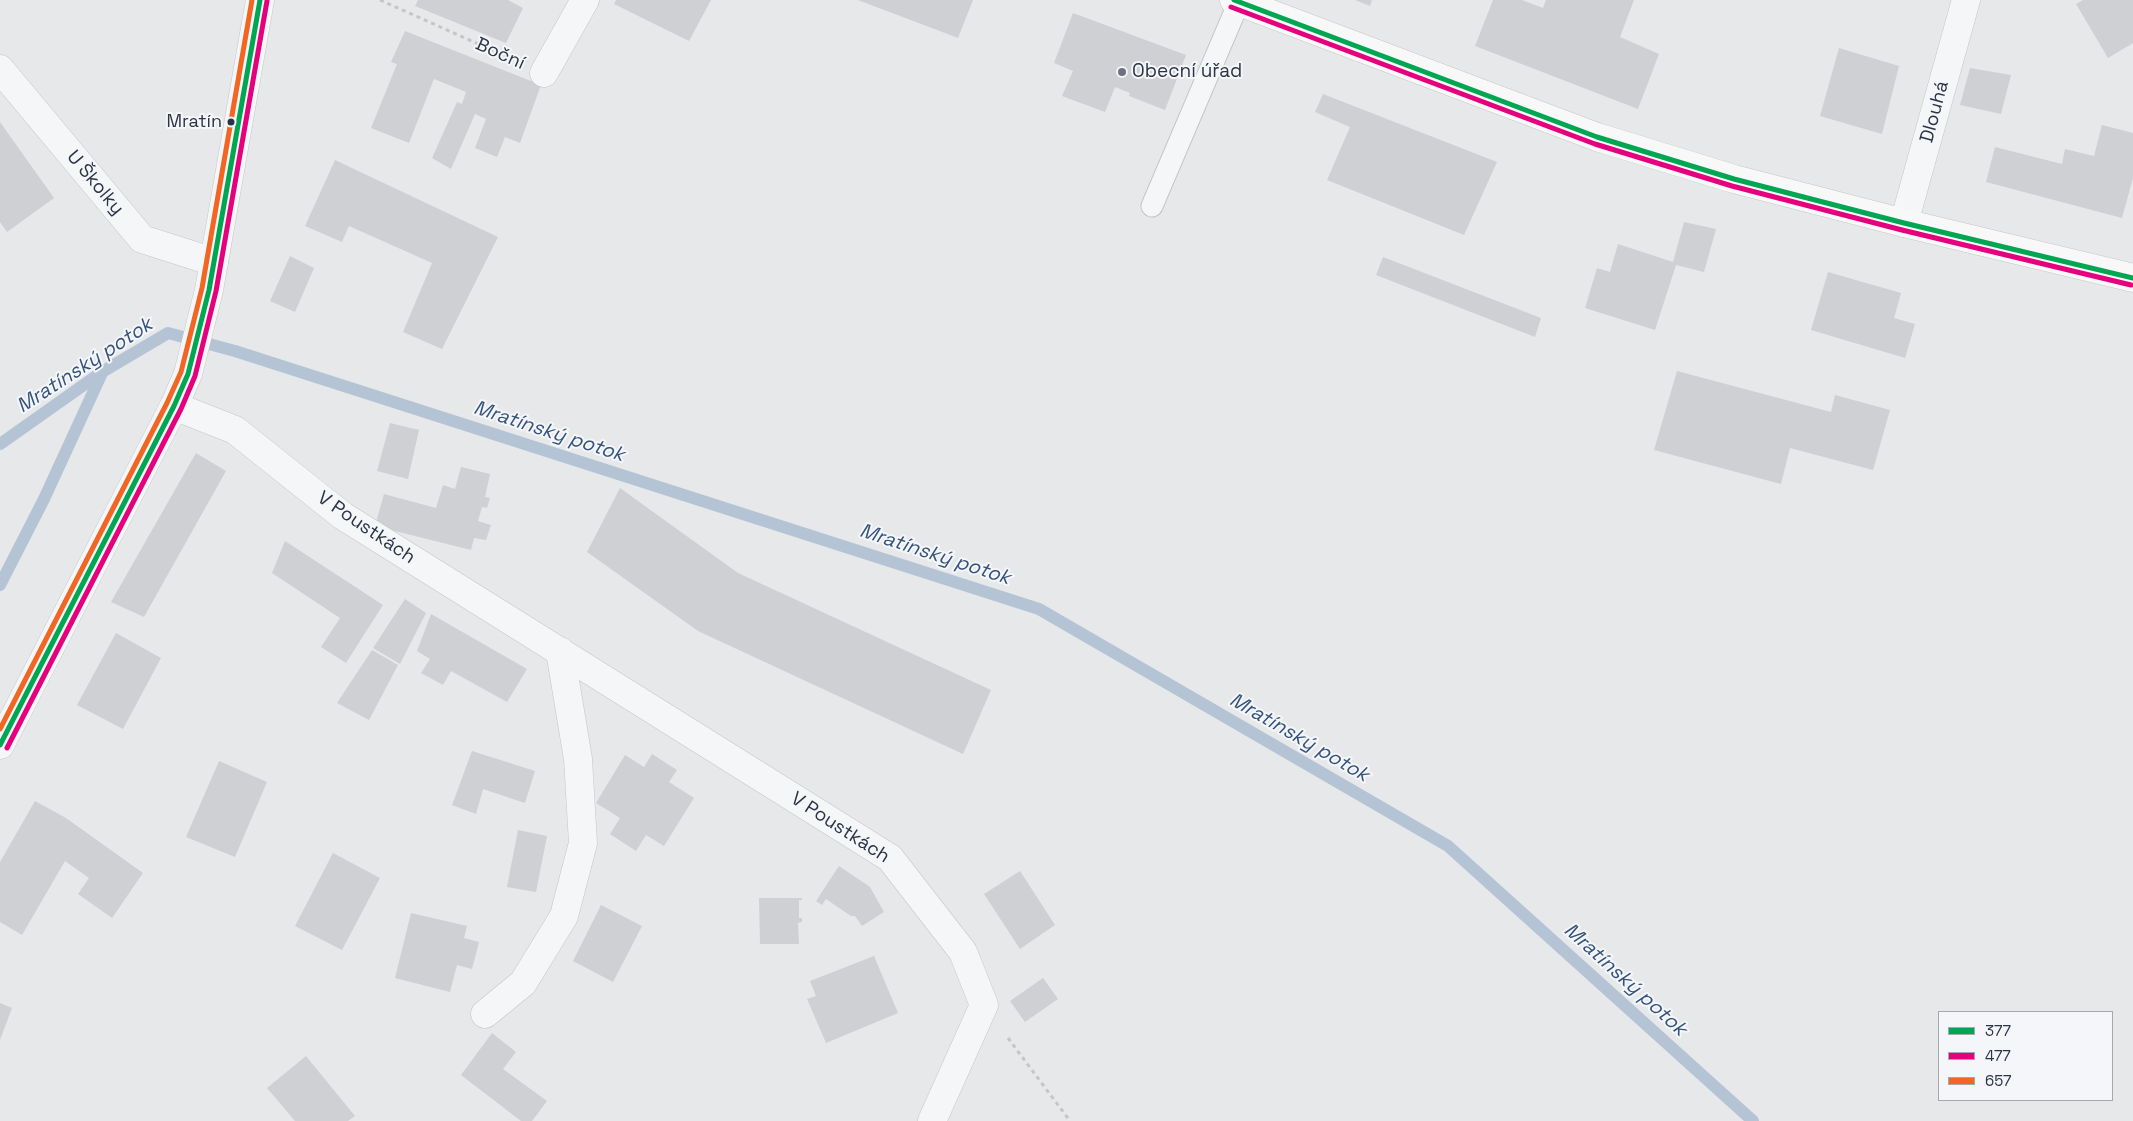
<!DOCTYPE html>
<meta charset="utf-8">
<style>
body{margin:0}
#map{position:relative;width:2133px;height:1121px;overflow:hidden;background:#e6e8ea;font-family:"Space Grotesk",sans-serif}
canvas{display:block}
.legend{position:absolute;left:1938px;top:1011px;width:175px;height:90px;box-sizing:border-box;background:#f4f6f9;border:1px solid #a4a8b1;margin:0;padding:6px 9px;list-style:none;font-size:15px;color:#2b3445}
.legend li{display:flex;align-items:center;gap:10px;height:25px}
.legend b{width:25px;border:1px solid #a4a8b1}
</style>
<div id="map">
<canvas width="2133" height="1121"></canvas>
<ul class="legend">
<li><b style="height:6px;background:#00a651"></b>377</li>
<li><b style="height:6px;background:#e5007d"></b>477</li>
<li><b style="height:6px;background:#f26522"></b>657</li>
</ul>
</div>
<script>
const context = document.querySelector('canvas').getContext('2d');
context.lineJoin = 'round';
const toPath = rows => new Path2D(rows.map(r => 'M' + r).join(''));
function stroke(path, color, width, dash) { context.strokeStyle = color; context.lineWidth = width; context.lineCap = dash ? 'butt' : 'round'; context.setLineDash(dash || []); context.stroke(path); }
function fillPath(path, color) { context.fillStyle = color; context.fill(path, 'evenodd'); }
function drawText(font, color, halo, rows, align = 'center') {
  context.font = font + ' "Space Grotesk",sans-serif'; context.lineWidth = 4; context.setLineDash([]); context.textBaseline = 'middle'; context.strokeStyle = halo; context.fillStyle = color; for (const [text, x, y, turn = 0] of rows) {
    context.save(); context.translate(x, y); context.rotate((+turn || 0) * Math.PI / 180); context.textAlign = isNaN(turn) ? turn : align; if (halo) context.strokeText(text, 0, 0); context.fillText(text, 0, 0); context.restore();
  }
}
stroke(toPath([
 [0,444,102,372,168,333,235,351,1039,609,1448,846,1753,1121],
 [0,585,44,499,102,373]
]), '#b4c4d5', 12);
fillPath(toPath([
 [418,0,508,0,523,8,506,43,415,6],
 [616,0,711,0,689,41,614,4],
 [858,0,973,0,958,38],
 [1355,0,1372,0,1370,6],
 [1493,0,1522,0,1543,8,1546,0,1634,0,1620,37,1659,54,1638,109,1475,46],
 [2083,0,2133,0,2133,43,2108,58,2076,4],
 [1073,13,1186,55,1165,110,1129,96,1130,93,1115,87,1105,112,1062,96,1073,71,1054,63],
 [405,31,541,85,520,143,505,137,497,157,475,148,486,119,475,114,451,169,432,158,457,102,462,104,466,92,434,79,409,143,371,128,397,64,391,62],
 [1839,48,1899,66,1882,134,1820,116],
 [1970,68,2011,75,2001,114,1960,105],
 [1323,94,1497,162,1464,235,1327,180,1350,127,1315,112],
 [0,122,54,198,7,232,0,222],
 [2102,125,2133,133,2133,178,2122,218,1986,182,1995,147,2062,164,2065,149,2094,156],
 [335,160,498,237,442,349,403,332,432,263,349,226,342,242,305,226],
 [1684,222,1716,229,1704,272,1676,265,1655,330,1585,308,1597,268,1610,272,1618,244,1673,262],
 [290,256,314,268,295,312,270,301],
 [1383,257,1541,318,1535,337,1376,275],
 [1828,272,1901,293,1894,318,1915,324,1905,358,1811,330],
 [1677,371,1831,412,1835,395,1890,410,1873,470,1790,448,1781,484,1654,450],
 [390,423,419,430,408,479,377,471],
 [196,453,226,471,144,617,111,602],
 [461,467,490,474,485,497,490,498,487,508,482,507,478,521,491,525,486,540,474,538,471,550,375,526,384,494,436,508,443,485,455,489],
 [620,488,738,573,991,690,963,754,698,631,587,552],
 [285,541,383,605,346,663,321,647,340,618,272,573],
 [405,599,426,613,400,664,373,648],
 [431,614,527,669,507,702,451,671,443,685,421,673,430,659,417,651],
 [116,633,161,658,123,729,77,705],
 [372,650,398,665,369,720,337,703],
 [472,751,535,771,525,803,483,789,476,814,452,805],
 [652,754,677,770,669,782,694,798,664,846,646,835,636,851,610,834,620,818,596,803,625,755,644,767],
 [219,761,267,782,235,857,186,837],
 [35,801,66,818,143,873,112,918,78,894,89,878,65,861,22,935,0,922,0,862],
 [518,830,547,836,536,892,507,887],
 [333,853,380,878,342,950,295,926],
 [839,866,870,887,884,912,862,926,855,916,851,916,826,899,822,905,816,901],
 [1020,871,1055,925,1020,949,984,894],
 [759,898,802,898,802,900,799,900,799,918,802,918,802,922,798,923,799,944,760,944],
 [601,905,642,926,613,982,573,961],
 [411,913,467,926,464,938,479,942,472,969,457,965,450,992,395,978],
 [874,956,898,1013,826,1043,807,999,816,996,810,981],
 [1043,978,1058,999,1025,1022,1010,1001],
 [0,1003,12,1008,0,1040],
 [492,1033,516,1052,503,1069,547,1101,532,1121,521,1121,461,1075],
 [306,1056,355,1116,348,1121,295,1121,267,1088]
]), '#ced0d3');
const service = toPath([
 [1152,206,1239,2]
]);
const minor = toPath([
 [0,69,142,239,214,262],
 [544,73,585,0],
 [1904,223,1966,0],
 [174,406,235,430,343,516,890,858,963,952,984,1005,932,1121],
 [485,1014,523,983,564,916,583,843,578,759,560,651]
]);
const tertiary = toPath([
 [0,745,174,406,188,374,209,290,260,0]
]);
const secondary = toPath([
 [1234,0,1597,137,1734,179,1904,223,2133,278]
]);
stroke(service, '#c4c6c8', 23);
stroke(minor, '#c4c6c8', 29);
stroke(tertiary, '#c4c6c8', 29);
stroke(secondary, '#c4c6c8', 29);
stroke(toPath([
 [380,0,512,59],
 [1008,1038,1070,1121]
]), '#c5c6ca', 3, [4, 4]);
stroke(service, '#f5f6f7', 21);
stroke(minor, '#f5f6f7', 28);
stroke(tertiary, '#f5f6f7', 28);
stroke(secondary, '#f8f8f8', 28);
stroke(toPath([
 [1234,0,1597,137,1734,179,1904,223,2133,278],
 [0,745,174,406,188,374,209,290,260,0]
]), '#00a651', 5);
stroke(toPath([
 [1231,7,1595,144,1732,186,1902,230,2131,285],
 [7,748,181,409,195,376,216,291,267,1]
]), '#e5007d', 5);
stroke(toPath([
 [0,729,167,403,181,372,202,288,252,0]
]), '#f26522', 5);
for (const [x, y, r, color] of [
 [1122,72,5,"#6c737f"],
 [231,122,4.5,"#2b3445"]
]) { const dot = new Path2D(); dot.arc(x, y, r, 0, 2 * Math.PI); context.fillStyle = color; context.fill(dot); stroke(dot, '#f4f6f9', 2); }
drawText('18px', '#2b3445', '#f4f6f9', [
 ["Mratín",222,122]
], 'right');
drawText('19px', '#2b3445', '#f4f6f9', [
 ["Boční",500,54,24],
 ["Dlouhá",1935,112,-75],
 ["U Školky",95,183,50],
 ["V Poustkách",366,528,34],
 ["V Poustkách",840,828,33]
]);
drawText('19px', '#2b3445', '#f4f6f9', [
 ["Obecní úřad",1132,72]
], 'left');
drawText('italic 20px', '#34527a', '#f4f6f9', [
 ["Mratínský potok",85,366,-33],
 ["Mratínský potok",549,432,18],
 ["Mratínský potok",935,555,18],
 ["Mratínský potok",1299,738,30],
 ["Mratínský potok",1625,980,42]
]);
</script>
